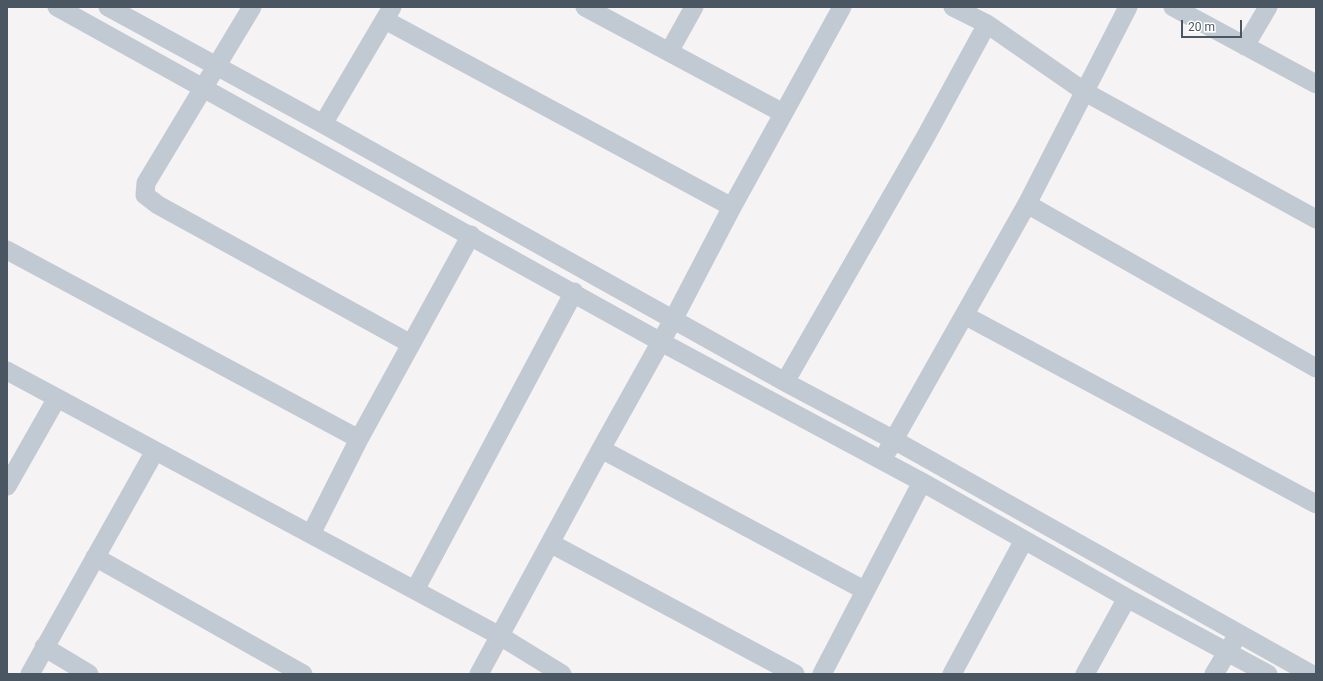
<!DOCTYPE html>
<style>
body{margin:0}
#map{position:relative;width:1323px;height:681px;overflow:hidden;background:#f5f3f3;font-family:Roboto,sans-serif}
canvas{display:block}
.frame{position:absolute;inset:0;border:8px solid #4a5661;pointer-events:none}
.scale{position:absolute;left:1181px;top:20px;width:61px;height:18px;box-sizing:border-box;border:2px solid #4a5661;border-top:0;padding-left:5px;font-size:12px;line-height:14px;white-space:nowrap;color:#4a5661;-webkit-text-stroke:3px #fff;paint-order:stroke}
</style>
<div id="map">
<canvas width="1323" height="681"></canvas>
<div class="frame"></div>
<div class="scale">20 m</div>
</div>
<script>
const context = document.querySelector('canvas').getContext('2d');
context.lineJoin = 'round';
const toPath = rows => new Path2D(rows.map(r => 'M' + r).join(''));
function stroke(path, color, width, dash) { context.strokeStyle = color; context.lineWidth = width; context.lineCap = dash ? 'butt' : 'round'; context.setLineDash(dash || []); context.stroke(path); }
stroke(toPath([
 [57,7,661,342,922,482,1127,598,1268,674],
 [108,7,323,124,785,382,894,440,1311,674],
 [252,7,146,183,145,195,158,205,411,344],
 [585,7,783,113],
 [953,7,987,24,1085,92,1316,219],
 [1173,7,1316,84],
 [385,20,732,207],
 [1245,46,1268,7],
 [669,52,694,7],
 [323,124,392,7],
 [1027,204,1316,368],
 [7,250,359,439],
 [966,316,1316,504],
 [7,371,500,636,562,674],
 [785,382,926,136,987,24],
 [601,449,864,590],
 [888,450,1027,204,1128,7],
 [7,486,57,398],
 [311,534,359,439,471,235],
 [550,543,795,674],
 [95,557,303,674],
 [415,590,574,292],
 [44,647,89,674],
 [30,674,155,451],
 [479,674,601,449,673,320,732,207,842,7],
 [822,674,922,482],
 [952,674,1024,540],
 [1085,674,1127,598],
 [1214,674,1234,641]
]), '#c1cad2', 19);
</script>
